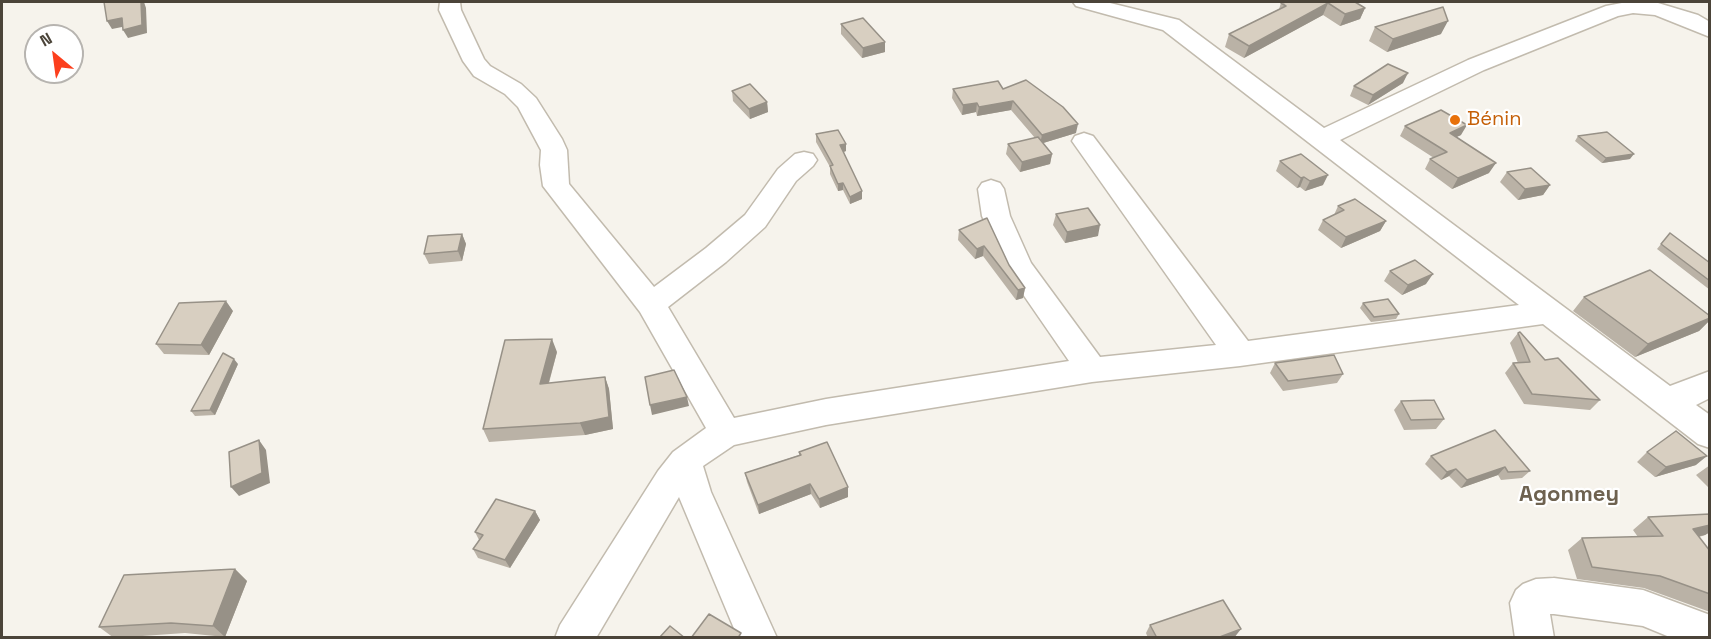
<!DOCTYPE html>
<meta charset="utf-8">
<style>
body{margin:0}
#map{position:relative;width:1711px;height:639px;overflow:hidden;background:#f6f3ec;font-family:"Space Grotesk",sans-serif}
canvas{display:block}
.frame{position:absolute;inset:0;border:3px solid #4b4439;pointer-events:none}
.north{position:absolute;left:24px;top:24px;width:60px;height:60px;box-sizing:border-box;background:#fff;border:2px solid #b7b4b0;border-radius:50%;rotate:331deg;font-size:16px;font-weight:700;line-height:24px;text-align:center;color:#4b4439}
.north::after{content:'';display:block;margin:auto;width:21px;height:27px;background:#fc3f1d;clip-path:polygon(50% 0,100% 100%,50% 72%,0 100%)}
</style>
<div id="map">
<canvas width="1711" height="639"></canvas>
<div class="frame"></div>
<div class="north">N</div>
</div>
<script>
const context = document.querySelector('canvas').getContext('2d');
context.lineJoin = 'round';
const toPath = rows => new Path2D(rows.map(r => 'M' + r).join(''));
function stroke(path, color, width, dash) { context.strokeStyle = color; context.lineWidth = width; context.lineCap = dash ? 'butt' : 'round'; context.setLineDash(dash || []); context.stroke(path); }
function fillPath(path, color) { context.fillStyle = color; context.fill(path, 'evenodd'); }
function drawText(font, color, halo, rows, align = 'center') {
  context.font = font + ' "Space Grotesk",sans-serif'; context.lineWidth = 4.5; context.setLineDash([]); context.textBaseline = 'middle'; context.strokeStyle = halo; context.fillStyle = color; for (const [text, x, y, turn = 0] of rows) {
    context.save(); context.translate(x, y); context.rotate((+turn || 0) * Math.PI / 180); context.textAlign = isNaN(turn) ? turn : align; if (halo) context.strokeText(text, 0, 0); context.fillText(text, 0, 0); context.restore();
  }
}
const minor = toPath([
 [440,2,460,2,461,10,484,59,490,66,521,84,536,98,562,139,567,150,569,184,654,287,706,248,745,215,778,169,795,154,804,152,813,154,817,160,813,166,796,181,765,227,726,262,668,307,734,418,826,399,1069,361,1009,274,982,216,978,189,982,183,991,180,1000,183,1004,189,1010,216,1031,263,1100,357,1216,345,1072,141,1075,136,1084,133,1093,136,1248,341,1519,305,1163,30,1076,6,1073,2,1106,2,1179,20,1324,128,1468,60,1606,6,1627,2,1658,3,1698,15,1710,22,1710,37,1655,15,1633,13,1618,16,1484,70,1340,140,1670,386,1710,371,1710,398,1696,405,1710,415,1710,448,1698,444,1543,324,1240,366,1092,382,826,425,734,445,703,466,711,492,777,638,738,638,679,497,596,638,555,638,560,625,658,471,673,452,706,428,640,312,543,186,540,165,541,150,518,107,505,94,474,76,463,61,439,10,440,2],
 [1554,578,1643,590,1710,615,1710,638,1672,638,1643,626,1554,614,1550,614,1554,638,1515,638,1510,603,1516,590,1523,584,1536,579,1554,578]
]);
stroke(minor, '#c2bbae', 3);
fillPath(minor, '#fff');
fillPath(toPath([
 [1355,2,1365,8,1360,19,1340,26,1323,15,1244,58,1225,47,1229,34,1279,9,1281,3],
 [841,24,885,52,862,58,841,34],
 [1375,27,1441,34,1387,52,1369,41],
 [1403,83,1368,105,1350,96,1354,86],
 [953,89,1003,89,1076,133,1043,143,1052,154,1050,164,1020,172,1006,154,1008,144,1035,138,1011,110,977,116,976,112,962,115,952,98],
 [732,91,767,102,768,112,750,119,733,101],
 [1405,126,1461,135,1456,137,1489,173,1452,189,1425,169,1430,159,1434,158,1400,136],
 [816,134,846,144,846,151,844,152,862,199,850,204,843,190,838,191,830,174,830,167,816,142],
 [1578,136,1630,159,1602,163,1575,141],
 [1280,161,1323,185,1305,191,1300,187,1297,188,1276,171],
 [1507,172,1550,185,1543,195,1518,200,1500,182],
 [1338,206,1386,221,1380,231,1341,248,1318,230,1323,220,1334,215],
 [1056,214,1098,236,1065,243,1053,225],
 [987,218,1009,265,1025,288,1023,298,1016,300,983,256,975,259,958,240,959,230],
 [1670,233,1710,263,1710,290,1657,249],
 [462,234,466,244,462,261,429,264,424,254],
 [1390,271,1426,284,1402,295,1384,281],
 [1584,297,1710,316,1710,320,1699,331,1635,357,1573,311],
 [1363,303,1399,314,1396,319,1371,322,1360,308],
 [233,311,209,355,164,354,156,344],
 [1518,333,1545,360,1600,400,1590,410,1524,404,1505,373,1513,363,1518,363,1510,343],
 [557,352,549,383,605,377,609,389,613,429,585,435,489,442,483,429],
 [1275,363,1343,374,1337,383,1283,391,1270,373],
 [238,364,215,415,195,416,191,411],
 [1401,401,1444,419,1436,429,1404,430,1394,410],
 [799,452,848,487,848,497,820,508,811,494,759,514,747,482,745,473,799,455],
 [1647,452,1696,465,1655,477,1637,462],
 [1431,456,1530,471,1522,478,1501,480,1498,475,1461,488,1449,476,1441,480,1425,464],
 [1710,465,1710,489,1696,475],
 [535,511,540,520,510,568,478,558,473,549,479,540,475,532],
 [1710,514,1710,532,1705,535,1699,537,1710,551,1710,612,1644,588,1577,579,1568,550,1582,538,1638,537,1633,530,1648,517],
 [235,569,247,581,225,637,185,633,114,638,99,627],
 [1150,625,1235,637,1148,638,1146,633]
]), '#bab2a6');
fillPath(toPath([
 [141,2,144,2,146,8,147,33,128,38,123,30],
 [1328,3,1323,15,1244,58,1249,46],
 [1365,8,1360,19,1340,26,1345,14],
 [122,18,127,26,112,29,107,21],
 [1448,21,1441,34,1387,52,1393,39],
 [885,42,885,52,862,58,863,48],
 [1408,73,1403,83,1368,105,1373,95],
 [1013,101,1011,110,977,116,979,107],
 [767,102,768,112,750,119,749,109],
 [977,103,976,112,962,115,963,105],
 [1078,124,1076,133,1040,144,1042,135],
 [1467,125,1461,135,1444,143,1450,133],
 [846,144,846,151,840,153,840,145],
 [1052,154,1050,164,1020,172,1022,162],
 [1634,154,1630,159,1602,163,1606,158],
 [1496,163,1489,173,1452,189,1458,178],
 [1328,175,1323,185,1305,191,1310,181],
 [1304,177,1300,187,1297,188,1301,178],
 [843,183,843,190,838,191,838,184],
 [1550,185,1543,195,1518,200,1525,189],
 [862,191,862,199,850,204,850,197],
 [1386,221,1380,231,1341,248,1346,237],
 [1100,225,1098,236,1065,243,1067,232],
 [462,234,466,244,462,261,458,251],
 [984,246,983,256,975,259,977,249],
 [1433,274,1426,284,1402,295,1408,285],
 [1025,288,1023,298,1016,300,1018,290],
 [226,301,233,311,209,355,201,345],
 [1710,318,1710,320,1699,331,1635,357,1648,344],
 [552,339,557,352,545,396,540,384],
 [234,359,238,364,215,415,210,410],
 [605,377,609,389,613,429,585,435,580,423],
 [687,397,689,406,652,415,650,405],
 [259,440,266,450,270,483,239,496,231,487],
 [1707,456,1696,465,1655,477,1666,467],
 [1505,467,1498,475,1461,488,1467,480],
 [1456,469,1449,476,1441,480,1447,472],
 [810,484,811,494,759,514,758,505],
 [848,487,848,497,820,508,819,499],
 [535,511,540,520,510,568,505,560],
 [1710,525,1710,532,1705,535,1677,541,1693,529],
 [235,569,247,581,225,637,213,626],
 [1241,629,1234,638,1217,638]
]), '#979187');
const building = toPath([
 [104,2,141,2,142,25,123,30,122,18,107,21,104,2],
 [1287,2,1355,2,1365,8,1345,14,1328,3,1249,46,1229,34,1286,6,1281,3,1287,2],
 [1443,7,1448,21,1393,39,1375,27,1443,7],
 [863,18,885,42,863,48,841,24,863,18],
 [1388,64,1408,73,1373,95,1354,86,1388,64],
 [1026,80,1063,107,1078,124,1042,135,1013,101,979,107,977,103,963,105,953,89,998,81,1003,89,1026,80],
 [750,84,767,102,749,109,732,91,750,84],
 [1441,110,1467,125,1450,133,1496,163,1458,178,1430,159,1447,152,1405,126,1441,110],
 [838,130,846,144,840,145,862,191,850,197,843,183,838,184,830,166,833,165,816,134,838,130],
 [1607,132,1634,154,1606,158,1578,136,1607,132],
 [1038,137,1052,154,1022,162,1008,144,1038,137],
 [1301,154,1328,175,1310,181,1304,177,1301,178,1280,161,1301,154],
 [1531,168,1550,185,1525,189,1507,172,1531,168],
 [1355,199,1386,221,1346,237,1323,220,1344,210,1338,206,1355,199],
 [1088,208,1100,225,1067,232,1056,214,1088,208],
 [987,218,1009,265,1025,288,1018,290,984,246,977,249,959,230,987,218],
 [1670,233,1710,263,1710,281,1661,244,1670,233],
 [462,234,458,251,424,254,428,236,462,234],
 [1415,260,1433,274,1408,285,1390,271,1415,260],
 [1650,270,1710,316,1710,318,1648,344,1584,297,1650,270],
 [1388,299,1399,314,1374,317,1363,303,1388,299],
 [226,301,201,345,156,344,179,303,226,301],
 [1520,332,1545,360,1558,358,1600,400,1532,394,1513,363,1530,362,1518,333,1520,332],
 [552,339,540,384,605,377,609,417,580,423,483,429,505,340,552,339],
 [223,353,234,359,210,410,191,411,223,353],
 [1334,355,1343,374,1288,381,1275,363,1334,355],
 [674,370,687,397,650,405,645,377,674,370],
 [1434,400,1444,419,1411,420,1401,401,1434,400],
 [1495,430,1530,471,1508,472,1505,467,1467,480,1456,469,1447,472,1431,456,1495,430],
 [1676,431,1707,456,1666,467,1647,452,1676,431],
 [259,440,262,473,231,487,229,452,259,440],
 [827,442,848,487,819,499,810,484,758,505,745,473,801,455,799,452,827,442],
 [496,499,535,511,505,560,473,549,483,535,475,532,496,499],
 [1710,514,1710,525,1693,529,1710,551,1710,594,1660,576,1592,567,1582,538,1663,536,1648,517,1710,514],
 [235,569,213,626,171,623,99,627,124,575,235,569],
 [1223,600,1241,629,1217,638,1157,638,1150,625,1223,600],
 [709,614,741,633,738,638,691,638,709,614],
 [670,626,685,638,659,638,670,626]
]);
fillPath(building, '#d8cfc1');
stroke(building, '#979187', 1.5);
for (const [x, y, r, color] of [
 [1455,120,6,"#e8710a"]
]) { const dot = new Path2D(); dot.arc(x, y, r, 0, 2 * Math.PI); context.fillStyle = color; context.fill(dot); stroke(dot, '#fff', 2); }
drawText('20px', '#c56008', '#fff', [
 ["Bénin",1467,120]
], 'left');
drawText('bold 22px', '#6e6250', '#fff', [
 ["Agonmey",1569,495]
]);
</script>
